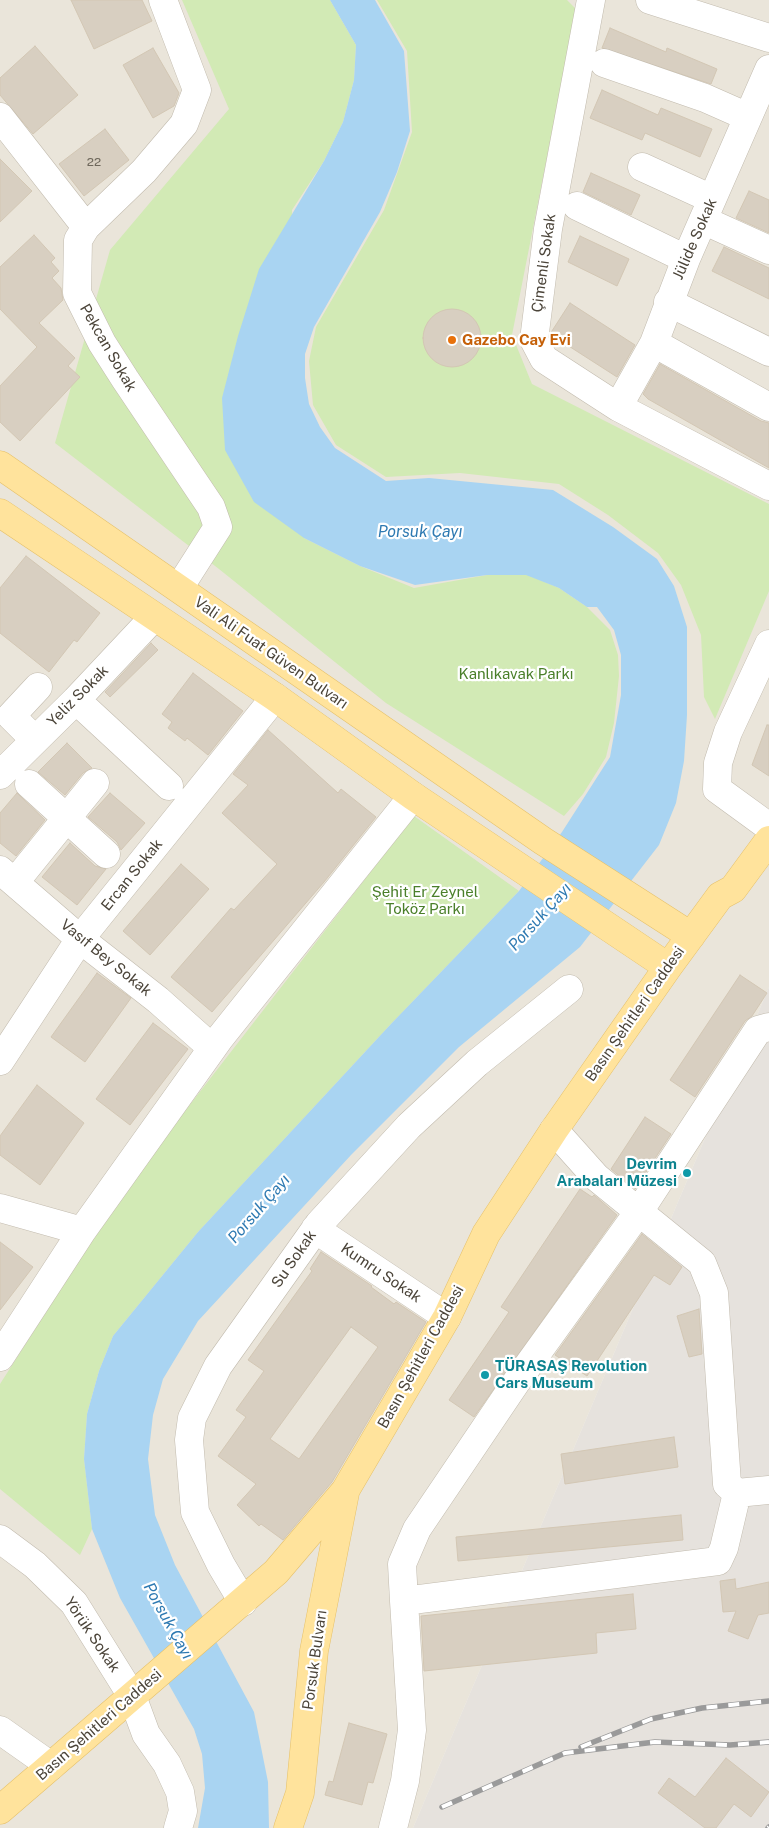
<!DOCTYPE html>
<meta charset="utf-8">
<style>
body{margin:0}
canvas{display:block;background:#f6f3ec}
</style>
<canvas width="769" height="1828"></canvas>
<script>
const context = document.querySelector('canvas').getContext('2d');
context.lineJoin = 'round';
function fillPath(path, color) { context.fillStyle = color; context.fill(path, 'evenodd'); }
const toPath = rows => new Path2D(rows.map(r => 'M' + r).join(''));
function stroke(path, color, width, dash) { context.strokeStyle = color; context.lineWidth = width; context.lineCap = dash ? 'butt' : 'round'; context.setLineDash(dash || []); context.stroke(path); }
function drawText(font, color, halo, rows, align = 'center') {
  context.font = font + ' "Public Sans",sans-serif'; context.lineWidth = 4.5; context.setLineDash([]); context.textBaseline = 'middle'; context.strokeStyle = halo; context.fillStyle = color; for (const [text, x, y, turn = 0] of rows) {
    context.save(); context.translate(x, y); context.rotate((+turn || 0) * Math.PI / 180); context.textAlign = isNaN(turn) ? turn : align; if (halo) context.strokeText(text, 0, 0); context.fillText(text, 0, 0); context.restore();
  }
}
fillPath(toPath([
 [0,0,769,0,769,987,413,1828,0,1828]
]), '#eae5da');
fillPath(toPath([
 [769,987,769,1828,413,1828]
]), '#e6e2dd');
fillPath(toPath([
 [182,0,330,0,356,45,354,80,343,122,324,161,292,210,304,538,360,566,414,588,487,575,526,574,559,588,587,607,610,630,618,655,619,676,614,723,606,757,583,794,564,816,386,703,219,569,55,443,110,250,229,109],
 [377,0,567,0,576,9,512,335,532,384,769,504,769,591,715,719,704,697,701,635,681,585,658,553,608,515,559,484,460,473,386,477,336,445,313,405,309,361,316,327,384,210,412,132,407,51],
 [414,816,519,891,390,1025,198,1232,113,1336,99,1371,87,1414,84,1459,92,1529,80,1555,0,1489,0,1384,126,1187]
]), '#d2eab5');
fillPath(toPath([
 [330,0,375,0,404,51,410,131,397,172,380,212,314,327,305,354,305,378,309,404,320,427,335,448,386,481,429,478,553,490,613,527,657,559,674,586,687,627,687,715,684,761,676,803,659,845,580,947,459,1047,351,1155,198,1321,163,1379,153,1415,148,1459,155,1515,175,1565,254,1712,268,1782,269,1828,198,1828,205,1788,202,1754,194,1729,120,1598,92,1529,84,1459,87,1414,99,1371,113,1336,198,1232,390,1025,519,891,562,832,610,757,621,695,621,655,614,630,597,607,587,607,559,588,526,575,487,575,415,585,360,566,304,538,254,502,225,450,222,398,238,336,259,269,324,161,343,122,354,80,356,45]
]), '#a9d4f2');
const building = toPath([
 [71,0,142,0,152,21,94,49,71,0],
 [610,28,666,52,667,48,717,69,711,84,602,48,610,28],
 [35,46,78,95,33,134,0,95,0,78,35,46],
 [153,48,179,93,174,106,153,118,123,65,153,48],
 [602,90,658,115,661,108,712,129,700,157,645,133,642,140,590,118,602,90],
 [105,129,129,160,84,196,59,164,105,129],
 [0,159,32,191,0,222,0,159],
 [591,173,640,195,631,215,583,192,591,173],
 [749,191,769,200,769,233,736,218,749,191],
 [34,235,55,258,51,262,59,271,52,278,61,288,63,300,39,323,75,358,68,366,80,377,20,441,0,422,0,386,37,347,0,309,0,267,34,235],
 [580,236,629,259,617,286,568,262,580,236],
 [724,247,769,268,769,299,712,271,724,247],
 [570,303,635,345,617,377,550,334,570,303],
 '423 338a29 29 0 1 1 58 0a29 29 0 1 1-58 0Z',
 [660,364,761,421,769,423,769,468,648,399,643,394,660,364],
 [26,556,100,613,77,642,74,640,49,672,0,633,0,588,26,556],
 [151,643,158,650,110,697,105,692,151,643],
 [193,673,243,711,208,755,187,738,185,741,168,728,172,722,162,714,193,673],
 [767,725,769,725,769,776,752,765,767,725],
 [268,730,338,793,341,789,376,817,324,882,212,1012,171,977,231,908,234,910,277,864,222,813,248,785,233,774,268,730],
 [67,743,92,768,83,773,65,795,38,772,67,743],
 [17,793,45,820,16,856,0,843,0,813,17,793],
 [110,793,145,823,121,850,117,842,88,817,110,793],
 [70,843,95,866,106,869,77,905,42,877,70,843],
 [181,864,209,889,150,955,123,931,181,864],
 [97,973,131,998,85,1062,51,1037,97,973],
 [740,975,767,993,752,1016,745,1021,695,1097,670,1080,740,975],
 [153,1023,188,1049,130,1125,96,1099,153,1023],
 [37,1085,84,1123,40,1185,0,1155,0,1136,37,1085],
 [645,1117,671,1134,635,1189,611,1169,645,1117],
 [580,1189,592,1197,594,1195,617,1215,474,1417,449,1400,509,1312,501,1307,580,1189],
 [642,1234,682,1267,670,1285,654,1275,587,1376,555,1355,642,1234],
 [0,1242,33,1267,0,1310,0,1242],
 [321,1252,372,1286,371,1287,394,1304,396,1302,426,1322,332,1482,283,1540,261,1524,259,1526,237,1505,256,1484,218,1456,246,1417,236,1410,264,1371,248,1360,312,1271,310,1269,321,1252],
 [351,1327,378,1347,299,1459,270,1439,351,1327],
 [699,1309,702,1354,689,1357,677,1316,699,1309],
 [674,1437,678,1467,565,1484,561,1454,674,1437],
 [681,1515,683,1540,458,1561,456,1537,681,1515],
 [735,1579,736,1589,769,1582,769,1613,758,1615,748,1639,728,1631,736,1611,723,1612,720,1581,735,1579],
 [633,1594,636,1629,596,1633,597,1653,424,1671,421,1616,633,1594],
 [349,1723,387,1734,373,1783,368,1782,362,1805,325,1795,329,1781,333,1782,349,1723],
 [726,1758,769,1792,751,1817,734,1804,716,1828,705,1828,658,1793,669,1778,695,1797,726,1758]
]);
fillPath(building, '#d8cfc1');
stroke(building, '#d3c7b4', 1);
const minor = toPath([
 [591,0,548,229,534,340,544,359,584,385,618,407,769,486],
 [650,0,769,38],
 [604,63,705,98,748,117],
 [0,117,86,227,78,240,77,293,102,343,125,379,211,507,218,527,179,588],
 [642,167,712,199],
 [577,206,686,259],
 [703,220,769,250],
 [86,227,144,171,184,124,197,90,163,0],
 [668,302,769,352],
 [654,343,769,407],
 [618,407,654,343,686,259,769,69],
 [76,700,169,786],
 [35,740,11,716,38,687],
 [0,775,76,700,154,617],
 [29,784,106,854],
 [765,824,717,789,718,763,728,732,769,644],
 [0,870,80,939,158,1000,212,1048],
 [15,882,95,783],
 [0,1061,80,939,275,697],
 [554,1130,596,1177,702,1263,714,1293,727,1484,737,1493],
 [0,1208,82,1231],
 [315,1229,447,1317],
 [0,1357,82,1231,219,1039,413,796],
 [0,1539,35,1565,74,1603,132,1696,146,1734,167,1764,180,1792,183,1811,178,1828],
 [404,1601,402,1564,417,1529,519,1378,640,1210,758,1030,769,1027],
 [243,1602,221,1565,195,1512,189,1440,192,1418,218,1366,319,1224,409,1126,477,1063,569,989],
 [0,1730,51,1766],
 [393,1828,405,1781,412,1730,404,1601,718,1561,724,1548,737,1493,769,1490]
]);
const major = toPath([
 [0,465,543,841,691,936],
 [0,513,275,697,413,796,668,967],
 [0,1810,276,1572,345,1491,447,1317,486,1234,554,1130,668,967,720,896,733,889,769,840],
 [288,1828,300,1793,314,1651,345,1493]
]);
stroke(minor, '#c2bbae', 29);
stroke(major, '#e6c16a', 29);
stroke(minor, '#fff', 28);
stroke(major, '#ffe39c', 28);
const rail = toPath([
 [581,1747,651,1719,702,1708,769,1701],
 [442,1807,565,1753,655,1742,730,1745,769,1742],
 [768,1828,769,1827]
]);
stroke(rail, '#9a9a9a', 5.5);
stroke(rail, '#fff', 4, [11]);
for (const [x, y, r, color] of [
 [452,340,5,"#e8710a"],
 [687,1173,5,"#0f9aa8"],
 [485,1375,5,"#0f9aa8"]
]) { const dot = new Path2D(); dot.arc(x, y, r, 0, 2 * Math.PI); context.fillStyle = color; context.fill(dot); stroke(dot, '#fff', 2); }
drawText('12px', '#6e675b', null, [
 ["22",94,162]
]);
drawText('15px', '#4b4439', '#fff', [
 ["Jülide Sokak",695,239,-66],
 ["Çimenli Sokak",544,263,-82],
 ["Pekcan Sokak",108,348,60],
 ["Vali Ali Fuat Güven Bulvarı",271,653,35],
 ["Yeliz Sokak",78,696,-45],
 ["Ercan Sokak",132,875,-51],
 ["Vasıf Bey Sokak",106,958,39],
 ["Basın Şehitleri Caddesi",635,1014,-55],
 ["Su Sokak",294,1259,-55],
 ["Kumru Sokak",381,1273,34],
 ["Basın Şehitleri Caddesi",421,1357,-61],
 ["Yörük Sokak",92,1635,56],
 ["Porsuk Bulvarı",315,1660,-82],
 ["Basın Şehitleri Caddesi",99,1725,-41]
]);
drawText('bold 15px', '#c56008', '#fff', [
 ["Gazebo Cay Evi",462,340]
], 'left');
drawText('15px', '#4a7f2a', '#fff', [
 ["Kanlıkavak Parkı",516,674],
 ["Şehit Er Zeynel",425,892],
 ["Toköz Parkı",425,909]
]);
drawText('bold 15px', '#0d838f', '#fff', [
 ["Devrim",677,1164],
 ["Arabaları Müzesi",677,1181],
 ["TÜRASAŞ Revolution",495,1366,"left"],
 ["Cars Museum",495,1383,"left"]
], 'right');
drawText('italic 16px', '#2e7ab2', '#fff', [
 ["Porsuk Çayı",420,532],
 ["Porsuk Çayı",540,917,-48],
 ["Porsuk Çayı",259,1209,-49],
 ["Porsuk Çayı",168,1621,61]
]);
</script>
